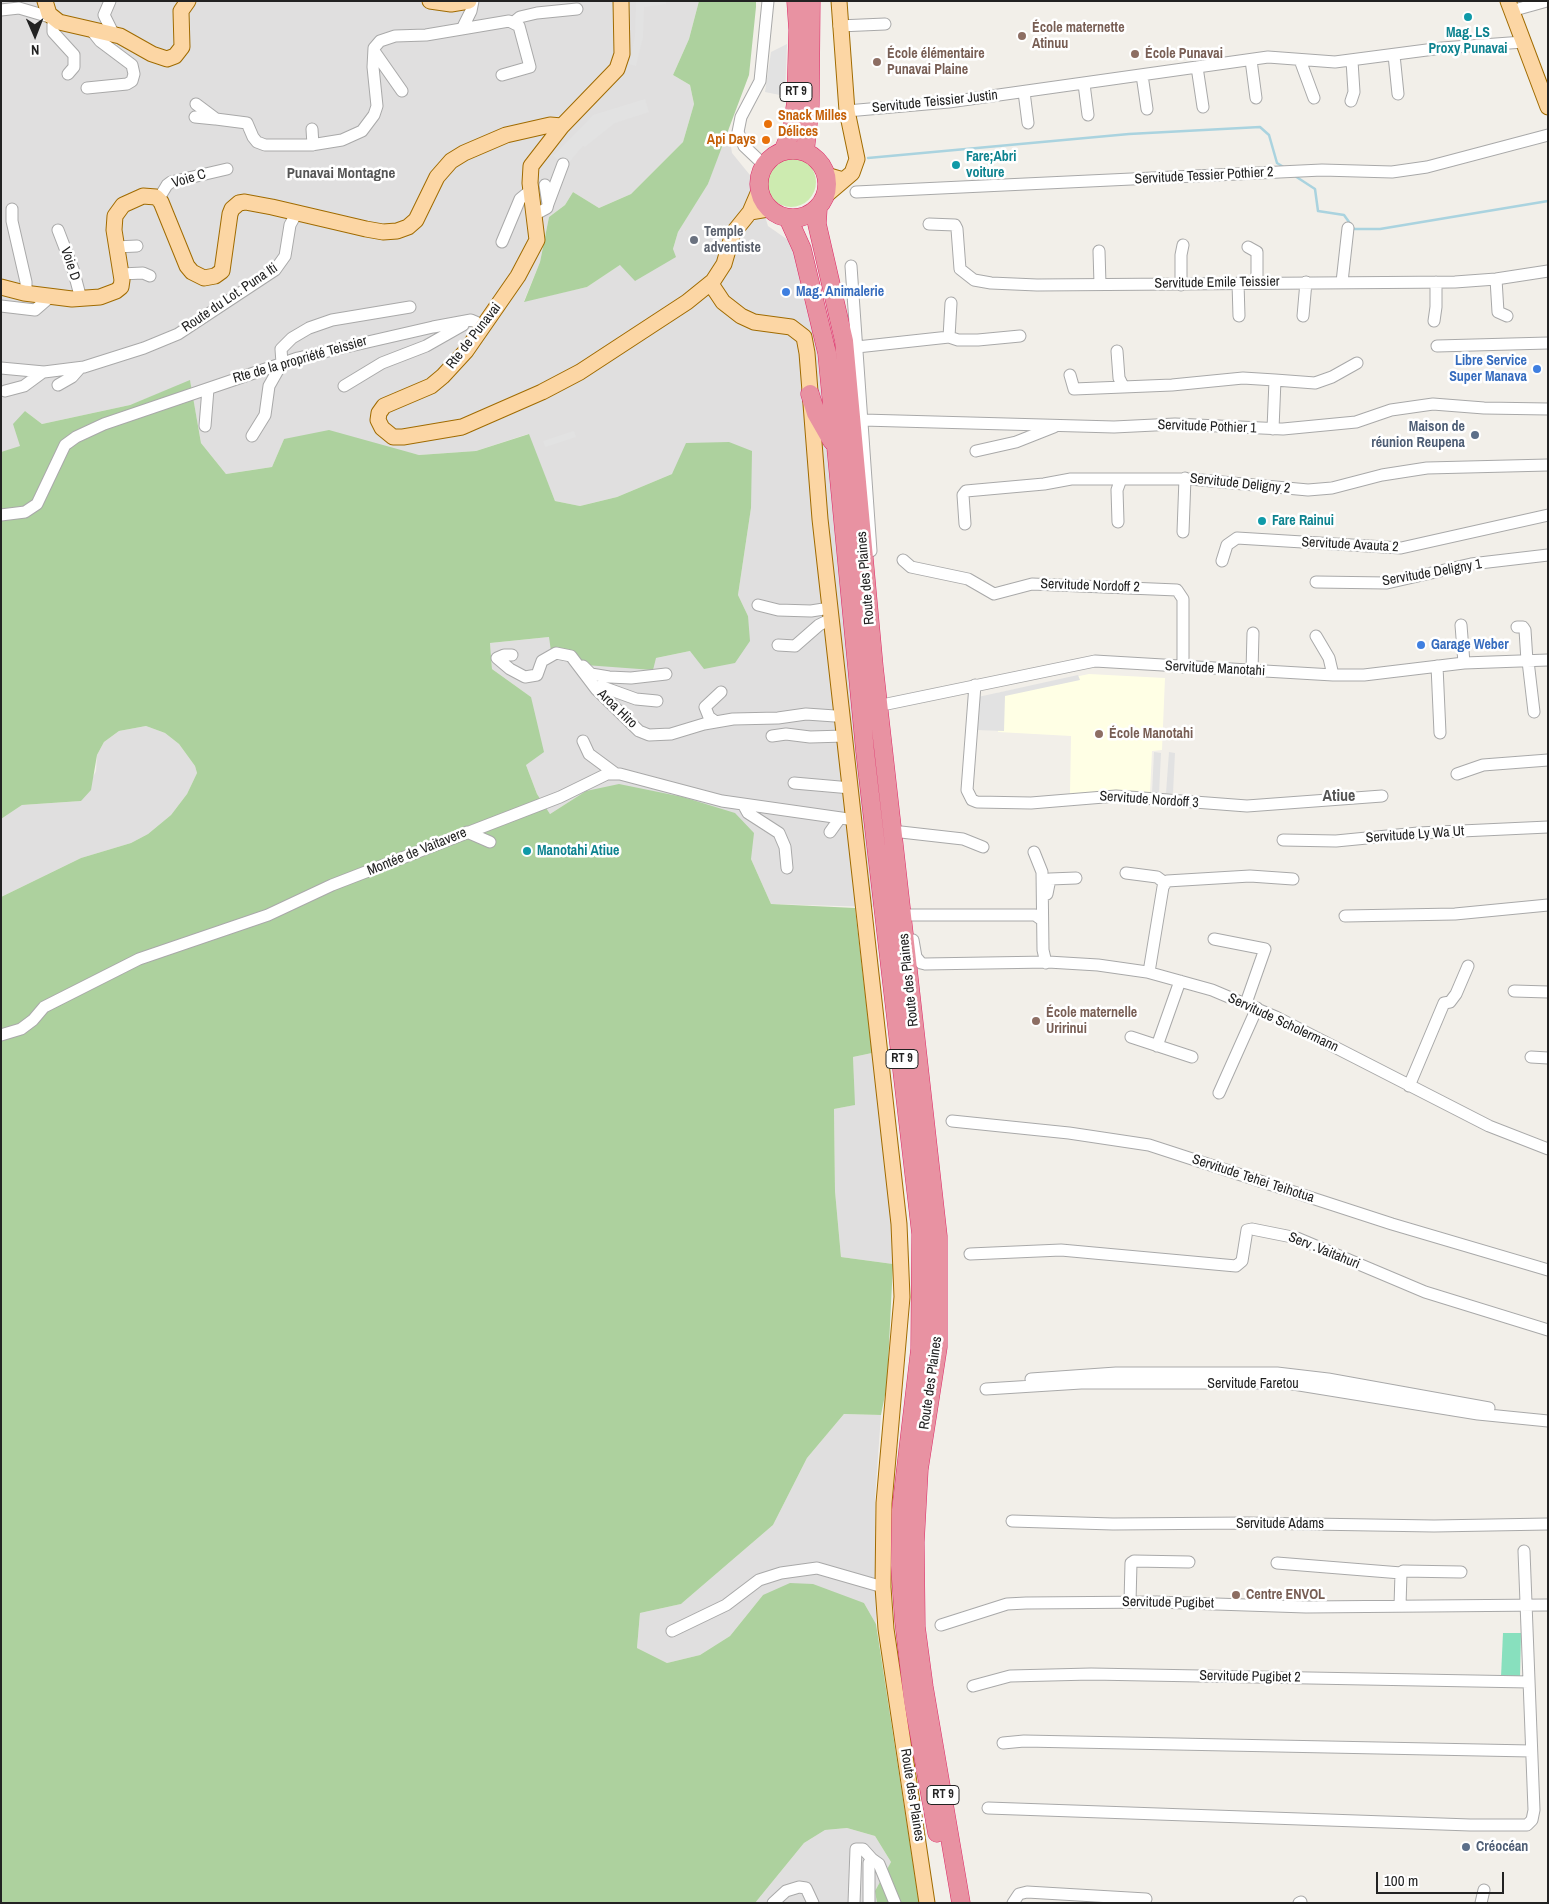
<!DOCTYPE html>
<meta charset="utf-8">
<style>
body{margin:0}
#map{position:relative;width:1549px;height:1904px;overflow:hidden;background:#f2efe9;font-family:"Archivo Narrow",sans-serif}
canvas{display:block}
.frame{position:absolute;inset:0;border:2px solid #222;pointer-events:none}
.north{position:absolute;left:10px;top:10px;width:50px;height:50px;-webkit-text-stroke:4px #fff;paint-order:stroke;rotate:179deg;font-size:14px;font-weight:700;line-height:20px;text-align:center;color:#222}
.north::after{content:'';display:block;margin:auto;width:18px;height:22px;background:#222;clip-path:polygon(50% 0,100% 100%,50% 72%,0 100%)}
.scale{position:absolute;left:1376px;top:1872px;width:128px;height:22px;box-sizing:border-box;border:2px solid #222;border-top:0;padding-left:6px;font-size:15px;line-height:18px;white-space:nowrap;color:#222;-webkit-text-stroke:4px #fff;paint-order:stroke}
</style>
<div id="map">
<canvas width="1549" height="1904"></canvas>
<div class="frame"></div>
<div class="north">N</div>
<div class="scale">100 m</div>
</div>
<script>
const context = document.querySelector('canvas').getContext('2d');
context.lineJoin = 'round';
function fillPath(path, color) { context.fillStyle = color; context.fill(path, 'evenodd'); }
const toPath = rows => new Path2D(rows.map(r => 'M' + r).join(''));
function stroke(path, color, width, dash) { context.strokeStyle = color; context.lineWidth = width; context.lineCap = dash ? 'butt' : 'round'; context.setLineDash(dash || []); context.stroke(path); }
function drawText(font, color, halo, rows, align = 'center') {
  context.font = font + ' "Archivo Narrow",sans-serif'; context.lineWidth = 5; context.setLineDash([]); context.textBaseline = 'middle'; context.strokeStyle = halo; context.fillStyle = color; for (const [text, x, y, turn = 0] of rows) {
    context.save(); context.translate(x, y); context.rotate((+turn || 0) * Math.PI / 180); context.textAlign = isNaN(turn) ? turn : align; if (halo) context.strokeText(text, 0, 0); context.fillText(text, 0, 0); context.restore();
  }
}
fillPath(toPath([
 [1,1,699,1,689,39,673,75,690,85,694,104,683,142,631,194,599,208,573,192,565,205,549,217,540,262,524,301,587,287,620,265,673,249,678,232,708,184,728,126,732,153,754,180,768,226,788,240,798,256,815,332,873,907,771,904,751,859,586,791,550,814,537,794,526,765,531,697,492,669,490,643,549,637,656,658,690,651,748,616,738,595,751,508,751,451,672,474,617,497,580,506,555,501,528,434,476,451,419,455,375,445,284,439,272,467,226,474,201,443,190,381,130,405,42,424,25,411,20,447,1,452],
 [146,726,165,733,179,744,195,766,197,773,187,794,171,815,148,834,131,843,81,858,1,897,1,819,22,805,81,801,96,771,97,755,104,742,119,731],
 [872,1053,895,1236,893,1264,841,1257,835,1191,834,1109,854,1105,853,1057],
 [844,1414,881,1415,875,1499,876,1624,864,1603,763,1595,730,1636,700,1655,667,1663,637,1648,640,1613,681,1604,773,1525,807,1458],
 [847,1828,875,1836,891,1862,875,1891,877,1903,755,1903,804,1843,825,1830]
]), '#e0dfdf');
fillPath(toPath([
 [1089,674,1165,678,1162,750,1152,751,1150,793,1070,794,1071,736,998,732,997,693]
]), '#ffffe5');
fillPath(toPath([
 '766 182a25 25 0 1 1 50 0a25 25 0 1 1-50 0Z'
]), '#cdebb0');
fillPath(toPath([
 [699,1,756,1,756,7,749,75,708,184,678,232,673,249,676,257,635,281,620,265,587,287,524,302,540,262,549,217,565,205,573,192,599,208,631,194,683,142,694,104,690,85,673,75,689,39],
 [190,380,201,443,226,474,272,467,284,439,329,430,419,455,476,451,529,434,555,501,580,506,617,497,672,474,686,443,729,442,752,451,751,508,738,595,748,616,750,641,735,663,704,669,690,651,656,658,653,670,585,665,552,658,549,637,490,643,492,669,531,697,544,752,526,765,537,794,550,814,586,791,619,784,683,797,735,813,754,833,751,859,771,904,855,908,872,1053,853,1057,855,1105,834,1109,835,1191,841,1257,893,1264,887,1385,881,1415,844,1414,807,1458,773,1525,681,1604,640,1613,637,1648,667,1663,700,1655,730,1636,763,1595,790,1583,813,1584,864,1603,876,1624,919,1903,877,1903,875,1891,891,1862,875,1836,847,1828,825,1830,804,1843,755,1903,1,1903,1,897,81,858,131,843,148,834,171,815,187,794,197,773,195,766,179,744,165,733,146,726,119,731,104,742,97,755,91,790,81,801,22,805,1,819,1,452,20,446,13,424,25,411,42,424,130,405]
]), '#add19e');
fillPath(toPath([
 [1503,1633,1521,1633,1520,1678,1501,1677]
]), '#88e0be');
fillPath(toPath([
 [636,1,666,1,666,4,644,7,643,37,636,66,629,64,635,36],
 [787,44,785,96,765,92,771,52],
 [645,99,649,112,615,123,585,147,583,146,566,166,553,156,593,115],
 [574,431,576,437,545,447,543,441],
 [1078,675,1080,680,1005,696,1004,731,976,730,978,697],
 [1154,752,1161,753,1159,794,1152,794],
 [1169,752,1175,753,1173,793,1166,793]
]), '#e2e2e2');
stroke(toPath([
 [868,158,1129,134,1260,127,1269,135,1277,163,1285,168],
 [1295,176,1315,189,1318,211,1344,215,1354,229,1380,229,1548,201]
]), '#aad3df', 2.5);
const minor = toPath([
 [110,1,104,15,114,35],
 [1,10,19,8,53,18,53,32,74,55,74,67,68,74],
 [1511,11,1547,1],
 [514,22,520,17,537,13,577,9],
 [839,26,885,24],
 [462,29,471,11,473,1],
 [374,51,402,91],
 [1394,55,1398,94],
 [1251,60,1256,98],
 [1300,60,1314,98],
 [1197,67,1203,107],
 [1142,75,1147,109],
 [1084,84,1088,115],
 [87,88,127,84,132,81,134,74,132,65,100,41,92,31],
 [1024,92,1028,123],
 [1351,101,1354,92,1352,61],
 [196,104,216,119,247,123,253,137,257,142,265,145,311,145,342,140,362,131,374,115,377,106,373,67,374,48,380,41,395,36,426,35,509,21,519,26,530,67,502,75],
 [847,111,949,102,1268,57,1335,62,1442,48,1523,42],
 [195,117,215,119],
 [312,129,313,145],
 [764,165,744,146,738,132,741,117,760,81,768,1],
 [856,192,1322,170,1392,172,1427,167,1548,135],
 [158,200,167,185,171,182,227,169],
 [548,204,563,164],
 [12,209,12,221,26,282,26,293],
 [534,215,547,208,548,204,545,185],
 [929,224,955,225,957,229,960,269,974,280,991,283,1037,285,1455,282,1496,279,1548,271],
 [58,230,73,269,81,299],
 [502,242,520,199,531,190],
 [116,247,137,246],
 [1248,247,1257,252,1257,283],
 [1099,251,1100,284],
 [851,266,871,551],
 [121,274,143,273,150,276],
 [1496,279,1498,312,1507,316],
 [1342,282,1348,228],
 [1238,283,1239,316],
 [1181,285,1181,255,1183,245],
 [1,306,35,310,50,297],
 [1303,316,1306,282],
 [1434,321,1436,307,1436,282],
 [949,337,951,303],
 [1437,346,1548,343],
 [857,347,949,337,958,340,978,340,1020,336],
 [1117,351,1119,378,1123,386],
 [1,368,44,372,84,367,144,348,178,334,275,270,285,256,290,225,296,214],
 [1070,375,1074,389,1172,385,1243,378,1275,380,1273,429],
 [1275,380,1315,383,1332,377,1357,363],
 [58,385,72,377,80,368],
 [344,386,382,363,426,346,463,325],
 [5,391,24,386,43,372],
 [863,420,1114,427,1175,424,1283,429,1356,422,1391,410,1433,404,1484,408,1548,409],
 [205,426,208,389],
 [252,436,265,415,269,386,282,363,281,349,292,338,309,328,332,320,410,307],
 [976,451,1016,442,1054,427],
 [1,515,25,512,37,504,65,445,76,437,104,424,298,358,433,327,471,320,485,326],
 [1118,522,1117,490,1121,479],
 [965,524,963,495,966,491,1044,484,1071,479,1190,479,1308,490,1332,488,1382,475,1427,468,1548,465],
 [1183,532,1185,478],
 [903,560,911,567,968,579,994,594,1032,584,1177,590,1183,599,1183,667],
 [1222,561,1227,545,1237,538,1401,548,1548,515],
 [1316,582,1387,583,1471,564,1548,555],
 [758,605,778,610,811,611,830,608],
 [1461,625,1464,663],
 [1517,627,1523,627,1525,630,1527,661],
 [1316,636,1329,658,1333,675],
 [778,645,795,646,819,625,831,619],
 [512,655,504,655,497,658,510,669,525,677,537,675,542,661,556,653,571,656,596,689,639,731,649,735,671,734,704,724,733,719,778,718,806,714,835,716,843,713],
 [1528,661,1534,712],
 [583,666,591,674,609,677,631,678,666,674],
 [1437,666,1440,733],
 [1252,671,1253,633],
 [975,685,967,790,972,800,977,802,1031,803,1116,796,1247,806,1382,796],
 [596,689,600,686,636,699,657,701],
 [887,704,1095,661,1333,675,1364,675,1464,663,1548,660],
 [716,722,709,717,705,707,721,692],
 [772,736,786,734,810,737,845,736],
 [583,741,589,754,616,774],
 [1457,774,1483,765,1548,760],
 [794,783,851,788],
 [743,804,748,813,779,833,785,847,787,868],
 [467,832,490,842],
 [830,832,840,818],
 [901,832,963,839,983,847],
 [1283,840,1336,841,1418,833,1548,827],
 [1034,852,1042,872,1043,950,1046,963],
 [1126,873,1157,877,1165,883],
 [1047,894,1050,879,1076,878],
 [910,915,1035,915,1042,920],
 [1345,916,1455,914,1548,905],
 [1214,939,1265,949,1246,1003],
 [913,940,916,957,921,963,925,964,1048,962,1098,965,1147,972,1212,990,1276,1017,1489,1126,1548,1149],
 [1149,972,1163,887,1167,881,1250,876,1293,879],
 [1514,991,1548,992],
 [1,1035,21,1029,33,1020,44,1007,139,959,268,915,332,885,560,797,607,774,620,774,722,801,855,820],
 [1131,1037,1192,1057],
 [1157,1046,1180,981],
 [1531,1057,1548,1058],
 [1409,1086,1444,1003,1450,1002,1456,994,1468,966],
 [1219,1093,1257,1008],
 [952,1121,1069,1133,1149,1145,1392,1224,1548,1270],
 [970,1254,1061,1250,1236,1266,1242,1261,1247,1230,1252,1229,1297,1238,1425,1292,1548,1330],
 [1031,1379,1116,1373,1277,1373,1328,1379,1489,1408],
 [986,1389,1081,1383,1287,1383,1478,1414,1548,1421],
 [1012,1521,1113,1524,1248,1523,1434,1526,1548,1524],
 [1277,1563,1401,1573],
 [1130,1602,1131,1563,1134,1561,1189,1562],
 [1400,1606,1401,1573,1403,1571,1461,1572],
 [941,1625,1007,1604,1026,1603,1156,1602,1306,1607,1548,1605],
 [672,1631,726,1605,759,1580,781,1573,817,1568,883,1587],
 [973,1686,1010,1676,1091,1674,1529,1682],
 [1003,1743,1024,1741,1531,1751],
 [988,1808,1470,1825,1527,1825,1532,1820,1534,1810,1524,1551],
 [773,1903,786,1891,799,1887,806,1888,813,1903],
 [854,1903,856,1849,863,1849,872,1859],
 [869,1903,869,1863,872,1859,879,1864,895,1903],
 [1013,1903,1019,1894,1027,1892,1146,1899],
 [1299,1903,1301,1902],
 [1481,1903,1484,1890]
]);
const major = toPath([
 [45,1,49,14,59,22,120,36,152,54,167,59,175,56,182,47,181,11,188,1],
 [430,1,451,4,469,1],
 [621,1,622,54,617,69,562,126,531,166,530,183,537,240,518,276,466,351,443,376,431,386,384,406,379,413,378,420,382,428,393,437,403,437,462,427,542,392,580,372,687,302,713,281,724,264,733,233,750,212,759,191],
 [1508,1,1548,107],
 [826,175,843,180],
 [825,196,852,173,857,159,847,111,839,1],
 [750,212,768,209],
 [711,284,723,302,741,316,754,322,791,327,804,337,807,353,820,519,899,1224,902,1297,884,1503,883,1587,886,1629,927,1903],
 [1,287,24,293,72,299,100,297,116,291,121,287,122,280,114,230,115,216,123,205,143,196,156,197,161,202,187,266,192,272,204,278,215,276,222,271,230,214,232,209,239,203,245,202,272,207,366,229,383,232,397,231,408,227,416,220,437,177,451,161,464,153,506,135,550,125,562,126]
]);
const highway = toPath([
 '759 184a34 34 0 1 1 68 0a34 34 0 1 1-68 0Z',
 [783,151,792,129,796,102,798,30,796,1],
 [805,152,810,105,811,1],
 [818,208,817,224,844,341,874,667,938,1236,938,1347,919,1469,915,1542,916,1627,924,1687,961,1903],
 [788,218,802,249,827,353,865,751,921,1234,920,1349,901,1510,900,1565,904,1621,913,1700,937,1833],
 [810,394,816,413,832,441]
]);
stroke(minor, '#a9a9a9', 13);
stroke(major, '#a06b00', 17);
stroke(highway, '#dc2a67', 19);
stroke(minor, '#fff', 11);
stroke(major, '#fcd6a4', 15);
stroke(highway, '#e892a2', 18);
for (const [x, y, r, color] of [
 [1468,17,5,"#0f9aa8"],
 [1022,36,5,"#8d6e63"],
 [1135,54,5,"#8d6e63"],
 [877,62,5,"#8d6e63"],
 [768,124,5,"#e8710a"],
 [766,140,5,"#e8710a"],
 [956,165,5,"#0f9aa8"],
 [694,240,5,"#6b7280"],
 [786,292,5,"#3f7fe0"],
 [1537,369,5,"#3f7fe0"],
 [1475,435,5,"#5c6f8a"],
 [1262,521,5,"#0f9aa8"],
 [1421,645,5,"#3f7fe0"],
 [1099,734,5,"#8d6e63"],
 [527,851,5,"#0f9aa8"],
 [1036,1021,5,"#8d6e63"],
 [1236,1595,5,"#8d6e63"],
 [1466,1847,5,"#5c6f8a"]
]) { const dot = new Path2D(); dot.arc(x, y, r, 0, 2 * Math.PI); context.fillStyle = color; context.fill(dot); stroke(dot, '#fff', 2); }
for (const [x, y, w] of [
 [796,92,32],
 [902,1059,32],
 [943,1795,32]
]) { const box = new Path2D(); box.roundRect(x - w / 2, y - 9.5, w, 19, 4); context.fillStyle = '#fff'; context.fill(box); stroke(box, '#222', 1); }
drawText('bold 12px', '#222', null, [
 ["RT 9",796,92],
 ["RT 9",902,1059],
 ["RT 9",943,1795]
]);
drawText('bold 14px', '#785e54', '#fff', [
 ["École maternette",1032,28],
 ["Atinuu",1032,44],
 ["École élémentaire",887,54],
 ["Punavai Plaine",887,70],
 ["École Punavai",1145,54],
 ["École Manotahi",1109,734],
 ["École maternelle",1046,1013],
 ["Uririnui",1046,1029],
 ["Centre ENVOL",1246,1595]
], 'left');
drawText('bold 14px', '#0d838f', '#fff', [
 ["Mag. LS",1468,33,"center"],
 ["Proxy Punavai",1468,49,"center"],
 ["Fare;Abri",966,157],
 ["voiture",966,173],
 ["Fare Rainui",1272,521],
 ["Manotahi Atiue",537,851]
], 'left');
drawText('14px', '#222', '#fff', [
 ["Servitude Teissier Justin",935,102,-6],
 ["Servitude Tessier Pothier 2",1204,176,-3],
 ["Voie C",189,179,-17],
 ["Voie D",70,264,71],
 ["Servitude Emile Teissier",1217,283,-1],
 ["Route du Lot. Puna Iti",230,298,-34],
 ["Rte de Punavai",474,336,-52],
 ["Rte de la propriété Teissier",300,360,-16],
 ["Servitude Pothier 1",1207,427,2],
 ["Servitude Deligny 2",1240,484,6],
 ["Servitude Avauta 2",1350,545,3],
 ["Servitude Deligny 1",1432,573,-10],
 ["Route des Plaines",866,578,-95],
 ["Servitude Nordoff 2",1090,586,2],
 ["Servitude Manotahi",1215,669,3],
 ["Aroa Hiro",617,709,44],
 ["Servitude Nordoff 3",1149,800,4],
 ["Servitude Ly Wa Ut",1415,835,-4],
 ["Montée de Vaitavere",417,852,-22],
 ["Route des Plaines",909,980,-96],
 ["Servitude Scholermann",1283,1023,25],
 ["Servitude Tehei Teihotua",1253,1179,18],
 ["Serv .Vaitahuri",1324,1251,22],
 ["Route des Plaines",931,1383,-82],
 ["Servitude Faretou",1253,1384],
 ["Servitude Adams",1280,1524],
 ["Servitude Pugibet",1168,1603,1],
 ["Servitude Pugibet 2",1250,1677,1],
 ["Route des Plaines",912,1795,81]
]);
drawText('bold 14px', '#c56008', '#fff', [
 ["Snack Milles",778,116],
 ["Délices",778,132],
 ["Api Days",756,140,"right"]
], 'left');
drawText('bold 14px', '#5b616d', '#fff', [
 ["Temple",704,232],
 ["adventiste",704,248]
], 'left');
drawText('bold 14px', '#366cbe', '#fff', [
 ["Mag. Animalerie",796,292],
 ["Libre Service",1527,361,"right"],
 ["Super Manava",1527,377,"right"],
 ["Garage Weber",1431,645]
], 'left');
drawText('bold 14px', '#4e5e75', '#fff', [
 ["Maison de",1465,427],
 ["réunion Reupena",1465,443],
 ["Créocéan",1476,1847,"left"]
], 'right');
drawText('bold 15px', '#555', '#fff', [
 ["Punavai Montagne",341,174]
]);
drawText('bold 16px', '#555', '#fff', [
 ["Atiue",1339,797]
]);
</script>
